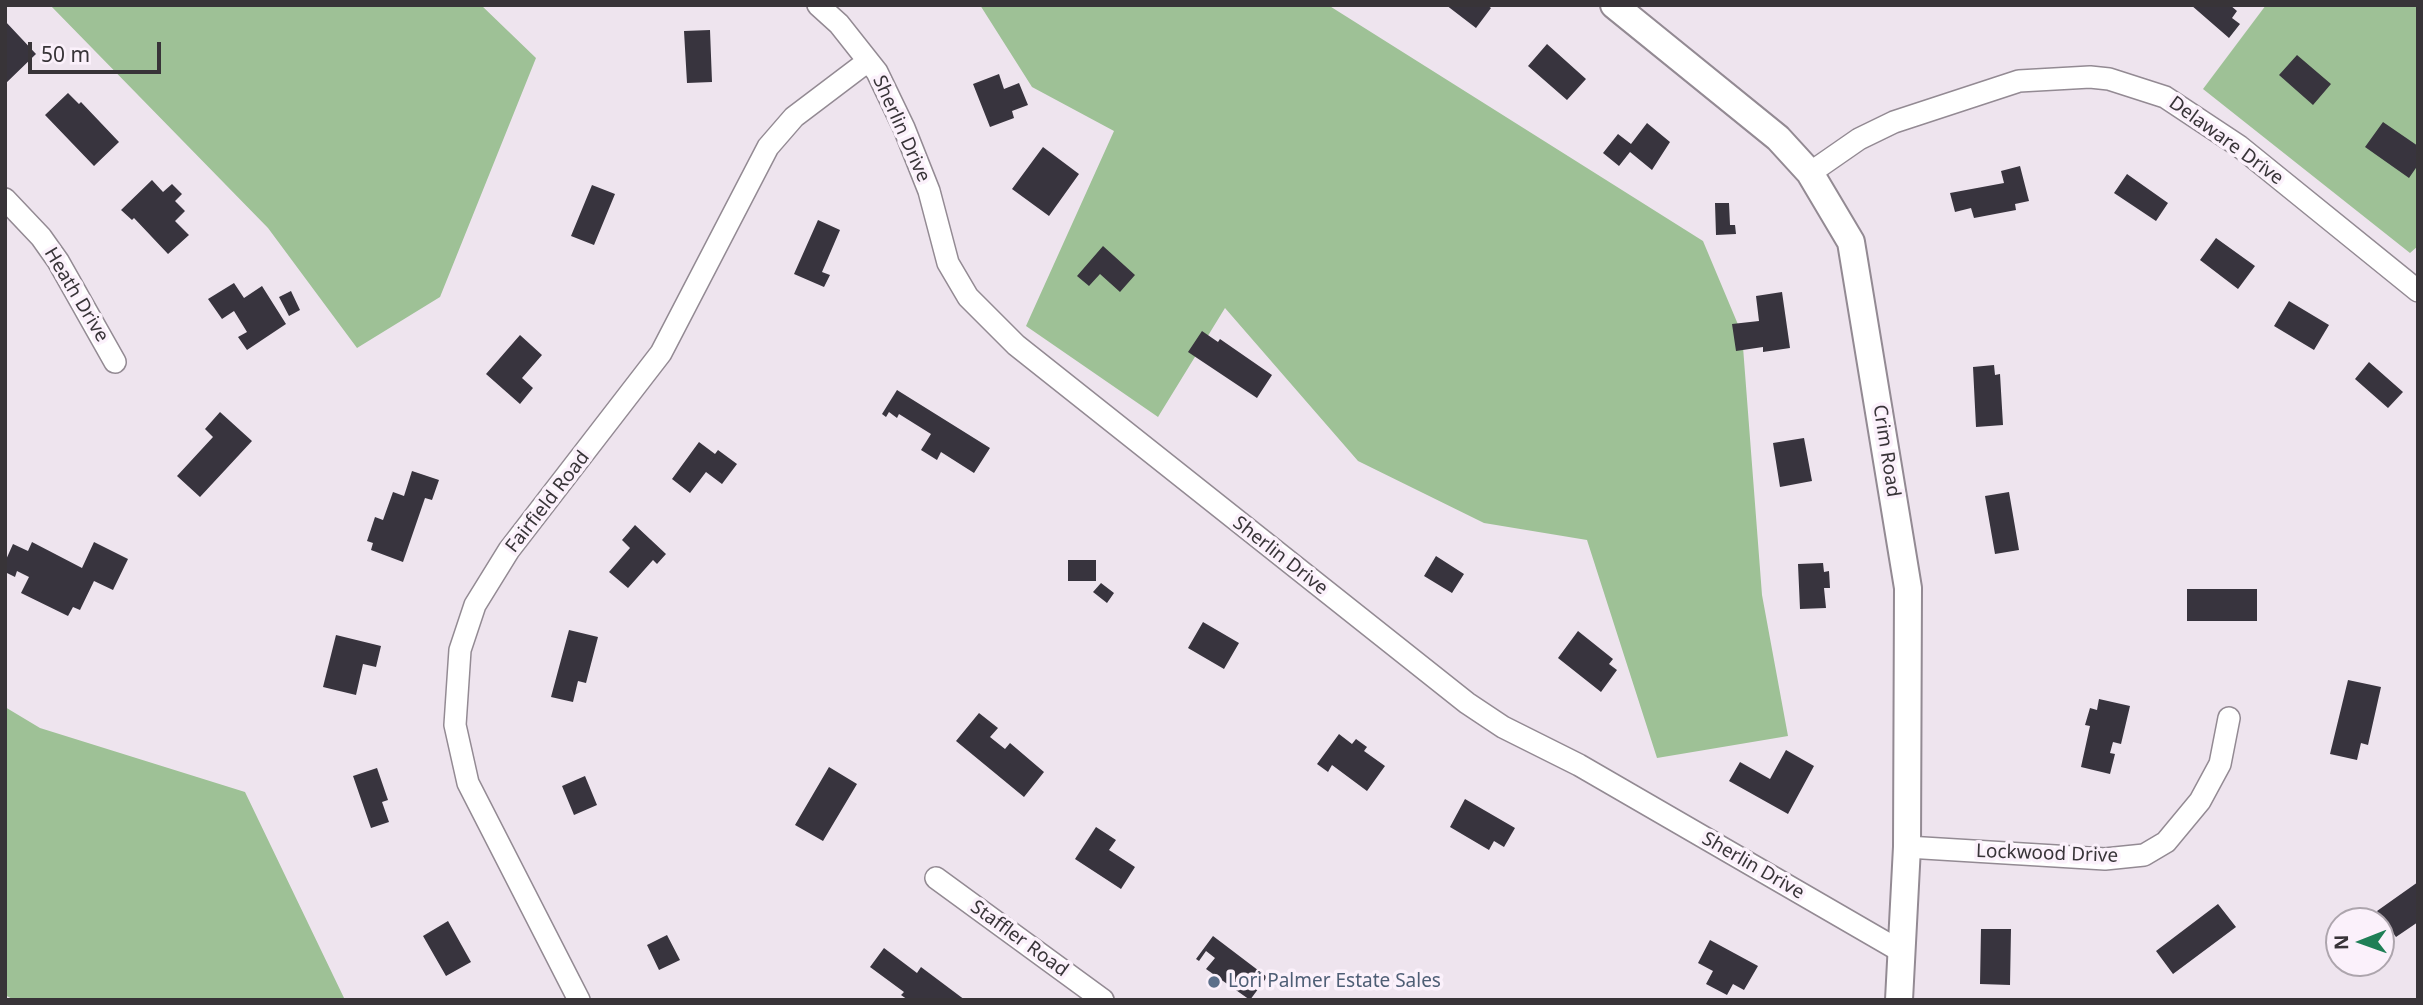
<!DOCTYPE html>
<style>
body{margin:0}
#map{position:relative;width:2423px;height:1005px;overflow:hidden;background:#eee4ee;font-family:"Noto Sans",sans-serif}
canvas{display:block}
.frame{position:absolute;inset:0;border:7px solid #383438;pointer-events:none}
.north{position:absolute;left:2325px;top:907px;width:70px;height:70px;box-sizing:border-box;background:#fbf1fb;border:2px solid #ada5ad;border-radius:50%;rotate:269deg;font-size:19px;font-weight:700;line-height:28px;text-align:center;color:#383438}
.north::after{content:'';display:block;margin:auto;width:24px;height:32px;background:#1f7f56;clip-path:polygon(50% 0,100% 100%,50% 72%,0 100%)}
.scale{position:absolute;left:28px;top:42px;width:133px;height:32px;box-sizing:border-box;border:4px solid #383438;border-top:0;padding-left:9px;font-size:21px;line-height:24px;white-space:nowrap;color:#383438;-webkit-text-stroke:5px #fbf1fb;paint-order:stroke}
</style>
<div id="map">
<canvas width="2423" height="1005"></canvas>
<div class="frame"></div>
<div class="north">N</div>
<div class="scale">50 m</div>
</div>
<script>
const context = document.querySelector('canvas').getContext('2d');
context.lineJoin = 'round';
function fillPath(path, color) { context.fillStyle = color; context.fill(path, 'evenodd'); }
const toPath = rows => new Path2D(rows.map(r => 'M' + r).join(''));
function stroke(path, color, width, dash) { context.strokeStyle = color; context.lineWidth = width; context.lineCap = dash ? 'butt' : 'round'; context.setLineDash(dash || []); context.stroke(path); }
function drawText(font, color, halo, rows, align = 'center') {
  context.font = font + ' "Noto Sans",sans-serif'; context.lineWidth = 7; context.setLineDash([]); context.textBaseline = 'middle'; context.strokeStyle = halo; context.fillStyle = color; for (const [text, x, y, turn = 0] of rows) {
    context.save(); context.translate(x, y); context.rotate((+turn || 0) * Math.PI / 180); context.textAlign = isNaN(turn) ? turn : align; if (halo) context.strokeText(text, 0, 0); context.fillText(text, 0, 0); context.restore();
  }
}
fillPath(toPath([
 [50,5,481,5,536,58,440,297,357,348,268,228],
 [980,5,1328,5,1703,241,1742,334,1762,595,1788,736,1657,758,1587,540,1484,523,1358,461,1225,308,1158,417,1026,326,1114,131,1032,87],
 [2266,5,2418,5,2418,246,2410,253,2203,89],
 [5,707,40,728,245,792,345,1000,14,1000,5,995]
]), '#9ec196');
fillPath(toPath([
 [1446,5,1487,5,1491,8,1476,28],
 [2191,5,2230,5,2237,11,2232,18,2240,24,2229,38],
 [5,21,36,54,5,84],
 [710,30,712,82,687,83,684,31],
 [1547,44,1586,79,1567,100,1528,66],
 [2297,55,2331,84,2313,105,2279,75],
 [999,74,1004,89,1019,83,1028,105,1012,111,1014,118,990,127,973,84],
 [68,93,79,104,81,102,119,142,94,166,45,115],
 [2383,122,2418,146,2418,165,2409,178,2365,147],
 [1647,123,1670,142,1652,170,1630,152,1619,166,1603,153,1618,134,1631,144],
 [1043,147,1079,174,1049,216,1012,189],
 [2020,166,2029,201,2015,204,2016,210,1974,218,1971,208,1955,212,1950,193,2004,183,2001,171],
 [2127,174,2168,203,2156,221,2114,193],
 [152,180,163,192,172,184,182,194,175,201,185,211,175,221,189,235,168,254,134,218,132,220,121,210],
 [592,185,615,194,594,245,571,236],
 [1715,203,1729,203,1730,225,1735,225,1736,234,1716,235],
 [818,220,840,230,822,272,830,275,824,287,794,274],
 [2216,238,2255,266,2238,289,2200,260],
 [1103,246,1135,275,1120,292,1100,274,1089,286,1077,276],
 [234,283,244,298,262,286,286,324,247,350,238,337,247,332,234,311,222,319,208,299],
 [291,291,300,310,289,316,279,297],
 [1782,292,1790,348,1763,352,1763,347,1736,351,1732,324,1759,321,1756,296],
 [2289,301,2329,325,2314,350,2274,326],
 [1202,331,1218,342,1220,339,1272,375,1257,398,1188,352],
 [520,335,542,355,522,378,533,388,520,404,486,374],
 [2369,362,2403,392,2388,408,2355,379],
 [1994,365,1995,375,2000,374,2003,425,1976,427,1973,367],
 [897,390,990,448,974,473,941,452,937,460,921,450,931,434,899,414,897,418,889,412,886,417,882,414],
 [220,412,252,441,200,497,177,476,213,437,205,429],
 [1804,438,1812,481,1780,487,1773,443],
 [699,442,715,454,718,450,737,464,722,484,706,472,690,493,672,479],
 [412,471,439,480,432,500,425,498,403,562,371,550,373,543,367,541,375,517,383,520,393,492,404,496],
 [2009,492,2019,550,1995,554,1985,496],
 [635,525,666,554,657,564,653,560,628,588,609,572,630,548,622,540],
 [32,542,82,568,94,542,128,559,113,590,94,581,80,610,73,607,68,616,21,593,29,577,17,571,15,577,5,572,5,562,13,544,28,551],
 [1436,556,1464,574,1452,593,1424,576],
 [1068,560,1096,560,1096,581,1068,581],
 [1823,563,1824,572,1829,571,1830,588,1824,588,1826,608,1800,609,1798,564],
 [1101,583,1114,593,1107,603,1093,592],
 [2187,589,2257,589,2257,621,2187,621],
 [1203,622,1239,643,1224,669,1188,648],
 [569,630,598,637,586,683,578,681,573,702,551,697],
 [1578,631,1613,659,1609,664,1617,670,1601,692,1558,658],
 [336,635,381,646,376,667,363,664,356,695,323,687],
 [2348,680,2381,687,2368,745,2361,743,2357,760,2330,754],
 [2099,699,2130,706,2121,744,2113,742,2110,753,2115,754,2110,774,2081,767,2090,726,2085,725,2090,708,2097,710],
 [979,713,998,728,990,737,1005,749,1010,743,1044,772,1024,797,956,741],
 [1339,734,1352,744,1356,739,1367,747,1364,751,1385,766,1367,791,1332,765,1328,772,1317,764],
 [1786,750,1814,766,1788,814,1729,781,1740,762,1770,779],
 [829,767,857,784,823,841,795,825],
 [377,768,388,800,382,802,389,822,371,828,353,776],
 [585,776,597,805,574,815,562,786],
 [1465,799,1515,828,1504,847,1494,841,1489,850,1450,827],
 [1096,827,1116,840,1109,850,1135,867,1121,889,1075,859],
 [2418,882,2418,922,2396,937,2377,911],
 [2218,904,2236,927,2173,974,2156,951],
 [448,921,471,962,446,976,423,936],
 [1981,929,2011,929,2010,985,1980,984],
 [667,935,680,960,659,970,647,945],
 [1213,936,1267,977,1250,1000,1206,969,1215,958,1206,951,1199,961,1196,959],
 [1710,940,1758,966,1744,990,1733,984,1727,995,1706,984,1713,971,1698,963],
 [884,948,917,973,921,967,965,1000,908,1000,901,995,904,992,870,967]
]), '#38343e');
const minor = toPath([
 [818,5,839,24,877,72,904,128,929,191,948,263,968,297,1016,345,1467,703,1503,727,1579,765,1902,952],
 [1810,173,1859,139,1894,122,2019,81,2090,77,2109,79,2165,97,2239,146,2418,291],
 [5,199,41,237,58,261,115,362],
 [1907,847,2105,859,2144,855,2166,842,2200,801,2220,764,2229,718],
 [936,878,1103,1000],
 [579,1000,468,783,455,725,460,650,475,605,509,550,661,353,768,147,794,117,868,61]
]);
const tertiary = toPath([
 [1614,5,1778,138,1810,173,1851,242,1908,588,1907,847,1899,1000]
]);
stroke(minor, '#938a93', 24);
stroke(tertiary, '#938a93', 30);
stroke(minor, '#fff', 21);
stroke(tertiary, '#fff', 26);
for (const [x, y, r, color] of [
 [1214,982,7,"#5c6f8a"]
]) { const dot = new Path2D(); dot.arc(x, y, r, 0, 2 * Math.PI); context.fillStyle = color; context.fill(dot); stroke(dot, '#fbf1fb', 2.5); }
drawText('19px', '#383438', '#fbf1fb', [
 ["Sherlin Drive",901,129,66],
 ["Delaware Drive",2226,141,36],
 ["Heath Drive",76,295,59],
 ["Crim Road",1886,451,81],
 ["Fairfield Road",548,502,-52],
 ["Sherlin Drive",1280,556,38],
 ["Lockwood Drive",2047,854,2],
 ["Sherlin Drive",1753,866,30],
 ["Staffler Road",1019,939,36]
]);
drawText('19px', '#4e5e75', '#fbf1fb', [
 ["Lori Palmer Estate Sales",1228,982]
], 'left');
</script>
